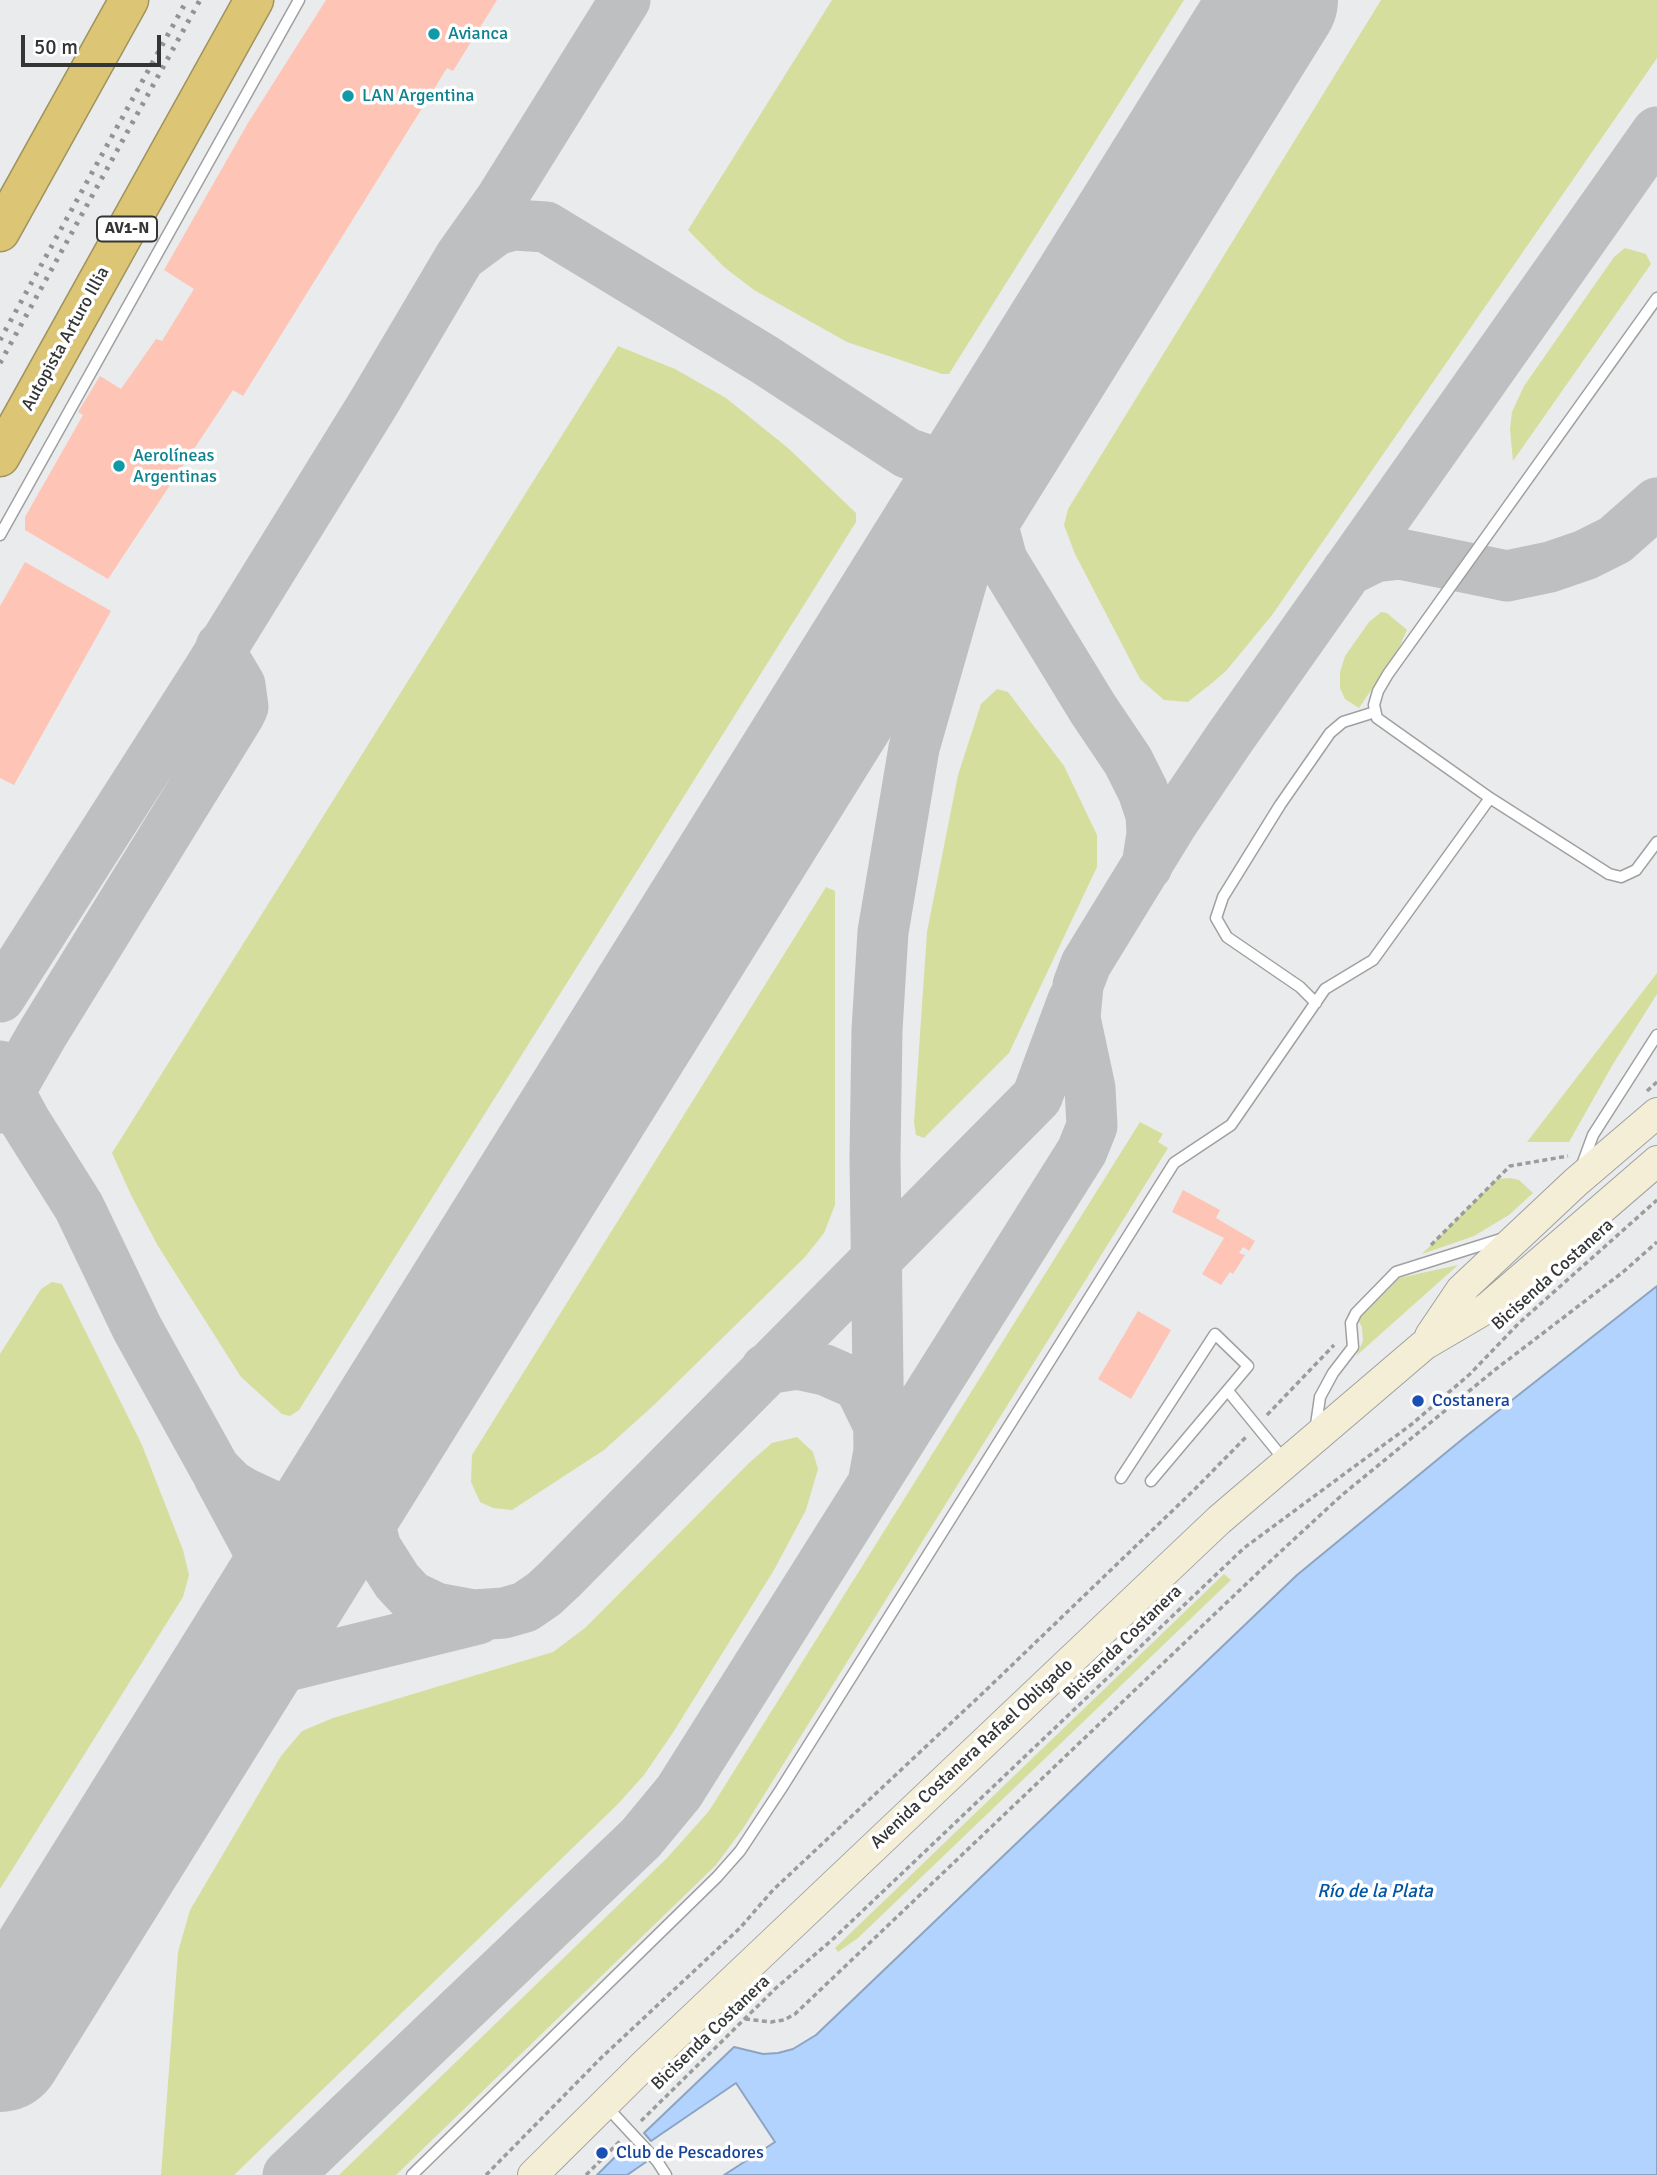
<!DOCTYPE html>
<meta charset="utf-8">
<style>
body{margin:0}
#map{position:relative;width:1657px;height:2175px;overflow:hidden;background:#eaebec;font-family:Signika,sans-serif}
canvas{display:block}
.scale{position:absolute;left:21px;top:35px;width:140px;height:32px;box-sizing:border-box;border:4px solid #343535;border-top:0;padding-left:9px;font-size:21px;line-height:24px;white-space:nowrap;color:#343535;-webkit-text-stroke:5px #fff;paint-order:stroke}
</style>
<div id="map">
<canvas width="1657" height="2175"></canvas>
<div class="scale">50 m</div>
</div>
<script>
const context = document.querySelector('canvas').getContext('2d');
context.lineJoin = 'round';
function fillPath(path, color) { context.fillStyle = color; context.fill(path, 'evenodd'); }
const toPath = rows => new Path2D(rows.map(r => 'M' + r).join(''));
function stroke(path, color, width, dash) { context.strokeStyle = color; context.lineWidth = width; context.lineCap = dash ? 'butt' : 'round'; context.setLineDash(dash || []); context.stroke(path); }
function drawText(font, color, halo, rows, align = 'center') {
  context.font = font + ' Signika,sans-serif'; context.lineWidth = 7; context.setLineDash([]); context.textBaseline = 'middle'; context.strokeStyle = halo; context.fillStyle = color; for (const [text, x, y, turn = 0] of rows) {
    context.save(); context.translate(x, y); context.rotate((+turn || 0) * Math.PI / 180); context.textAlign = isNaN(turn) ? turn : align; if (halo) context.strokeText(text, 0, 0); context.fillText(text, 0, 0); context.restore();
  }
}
fillPath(toPath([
 [832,0,1184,0,949,374,942,374,847,342,754,290,724,267,688,230],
 [1381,0,1657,0,1657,58,1272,615,1226,671,1212,683,1188,702,1164,700,1140,679,1075,554,1064,525,1068,509],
 [1625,248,1646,254,1651,264,1513,461,1510,429,1512,412,1524,386,1614,257],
 [618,346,675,369,726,398,788,448,856,513,856,522,299,1410,290,1416,282,1414,241,1377,158,1246,131,1195,112,1153],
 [1381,612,1387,613,1407,630,1397,652,1359,708,1345,699,1340,688,1340,672,1345,656,1369,622],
 [997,689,1008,692,1064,766,1097,835,1097,867,1009,1053,924,1138,916,1135,914,1122,927,932,958,775,981,704],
 [826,887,835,891,835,1205,824,1233,805,1257,654,1405,604,1450,512,1510,493,1508,480,1502,471,1482,472,1455],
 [1657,973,1657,994,1613,1064,1569,1142,1527,1142],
 [1140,1122,1163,1134,1158,1142,1168,1148,744,1827,716,1865,396,2175,339,2175,667,1858,709,1811],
 [1510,1178,1519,1180,1533,1193,1509,1215,1474,1236,1422,1254,1497,1179],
 [1458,1265,1356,1356,1363,1341,1362,1327,1358,1320,1399,1278],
 [52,1282,62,1284,142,1445,183,1550,189,1575,183,1597,0,1889,0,1354,41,1289],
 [797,1437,813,1452,818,1469,806,1510,774,1570,674,1731,644,1775,617,1805,234,2175,161,2175,178,1952,190,1910,281,1756,302,1731,333,1718,553,1652,585,1628,749,1463,772,1443],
 [1224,1574,1231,1580,858,1938,838,1952,835,1948]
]), '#d6de9e');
const water = toPath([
 [1657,1286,1657,2175,724,2175,775,2142,736,2083,651,2141,644,2133,734,2047,763,2054,778,2053,793,2049,816,2035,1297,1575,1465,1437,1657,1286],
 [632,2140,646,2162,627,2175,597,2175,632,2140]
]);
fillPath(water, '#b1d3fe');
stroke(water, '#8ca4c2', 2);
stroke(toPath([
 [465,253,496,230,514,225,546,227,765,360,907,453,933,462,953,463,970,459,1009,427],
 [990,498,992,523,1002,560,1093,709,1128,761,1143,791,1151,815,1152,834,1147,866],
 [1347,571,1375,557,1400,554,1507,576,1550,567,1585,555,1615,540,1657,503],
 [0,997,208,671,373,404,460,257,501,199,625,0],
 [0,1066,5,1084,25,1121,79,1207,137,1328,215,1469,231,1485,246,1494,274,1507,292,1510,309,1508,328,1501,354,1483],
 [3,1108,0,1108,43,1033,239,715,243,707,240,685,227,663,221,647],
 [766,1369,797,1364,825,1370,859,1385,879,1426],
 [387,1430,371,1467,367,1486,368,1519,376,1548,397,1581,411,1596,436,1608,474,1615,504,1613,525,1607,544,1594,560,1579,1037,1097,1073,1000],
 [218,1475,261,1555,270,1584,269,1605,253,1645],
 [874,1478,879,1451,875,1158,877,1030,883,932,914,748,991,479],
 [210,1714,237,1685,267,1671,478,1619],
 [288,2175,641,1838,679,1792,1082,1151,1092,1126,1090,1088,1075,1018,1078,985,1086,964,1173,822,1229,739,1657,132]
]), '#bebfc0', 51);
stroke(toPath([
 [0,2049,1275,0]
]), '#bebfc0', 126);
fillPath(toPath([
 [326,0,497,0,453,71,447,68,243,396,233,390,108,579,25,530,25,517,83,415,78,412,100,376,121,389,156,339,162,341,194,289,164,270,248,123],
 [25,562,111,611,14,785,0,778,0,606],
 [1183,1190,1220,1210,1216,1218,1255,1241,1249,1251,1243,1247,1239,1253,1245,1255,1233,1274,1230,1272,1221,1285,1202,1274,1224,1238,1172,1212],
 [1138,1311,1171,1330,1131,1399,1098,1379]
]), '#fec4b5');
const service = toPath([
 [1657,298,1388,674,1378,691,1374,705,1377,718,1391,728,1490,798,1609,874,1621,877,1636,870,1657,842],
 [0,535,299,0],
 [1316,1003,1300,987,1227,937,1216,918,1223,897,1280,805,1330,733,1343,722,1375,712],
 [1582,1165,1593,1135,1657,1035],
 [1228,1391,1286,1462],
 [1315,1432,1320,1397,1333,1373,1353,1347,1351,1323,1356,1313,1396,1272,1501,1239],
 [1121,1478,1215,1334,1248,1366,1151,1481],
 [606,2106,657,2161,666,2175],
 [412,2175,717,1877,740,1851,781,1789,1174,1163,1231,1125,1325,989,1373,960,1490,798]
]);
const secondary = toPath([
 [1430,1336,1461,1290,1576,1182,1657,1113],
 [533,2175,644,2065,1219,1520,1424,1345,1487,1308,1657,1161]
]);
const motorway = toPath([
 [0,232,129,0],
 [0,457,254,0]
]);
stroke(service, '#9fa0a1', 13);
stroke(secondary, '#9fa0a1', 32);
stroke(motorway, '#a1935f', 41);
stroke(toPath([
 [1647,1091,1657,1082],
 [1431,1245,1510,1166,1568,1156],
 [1267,1415,1334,1345],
 [745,2019,771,2022,784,2020,795,2014,1264,1567,1342,1495,1496,1369,1623,1272,1657,1242],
 [641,2121,776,1988,833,1939,1244,1548,1412,1424,1470,1374,1519,1323,1657,1200],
 [486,2175,601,2058,740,1928,773,1890,984,1692,1194,1490,1247,1436],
 [586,2175,620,2141]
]), '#9b9c9c', 3.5, [5, 3.5]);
stroke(service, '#fff', 10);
stroke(secondary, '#f4eed6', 30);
stroke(motorway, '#dcc575', 38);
stroke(toPath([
 [0,340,187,0],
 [0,363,200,0]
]), '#929393', 5, [3.5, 7]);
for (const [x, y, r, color] of [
 [434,34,7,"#0f9aa8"],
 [348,96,7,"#0f9aa8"],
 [119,466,7,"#0f9aa8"],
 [1418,1401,7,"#1a4fb4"],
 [602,2153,7,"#1a4fb4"]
]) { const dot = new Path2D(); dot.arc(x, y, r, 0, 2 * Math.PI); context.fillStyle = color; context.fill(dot); stroke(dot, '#fff', 2.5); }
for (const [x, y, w] of [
 [127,229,60]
]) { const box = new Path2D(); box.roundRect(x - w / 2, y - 12.5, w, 25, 5); context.fillStyle = '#fff'; context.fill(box); stroke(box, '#343535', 2); }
drawText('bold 16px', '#343535', null, [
 ["AV1-N",127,229]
]);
drawText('18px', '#0d838f', '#fff', [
 ["Avianca",448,34],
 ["LAN Argentina",362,96],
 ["Aerolíneas",133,456],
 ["Argentinas",133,477]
], 'left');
drawText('18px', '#343535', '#fff', [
 ["Autopista Arturo Illia",66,339,-61],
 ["Bicisenda Costanera",1553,1275,-42],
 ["Bicisenda Costanera",1123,1643,-44],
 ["Avenida Costanera Rafael Obligado",972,1754,-43],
 ["Bicisenda Costanera",711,2033,-44]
]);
drawText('18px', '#164399', '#fff', [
 ["Costanera",1432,1401],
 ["Club de Pescadores",616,2153]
], 'left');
drawText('italic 19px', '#0056a6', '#fff', [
 ["Río de la Plata",1375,1892]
]);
</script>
